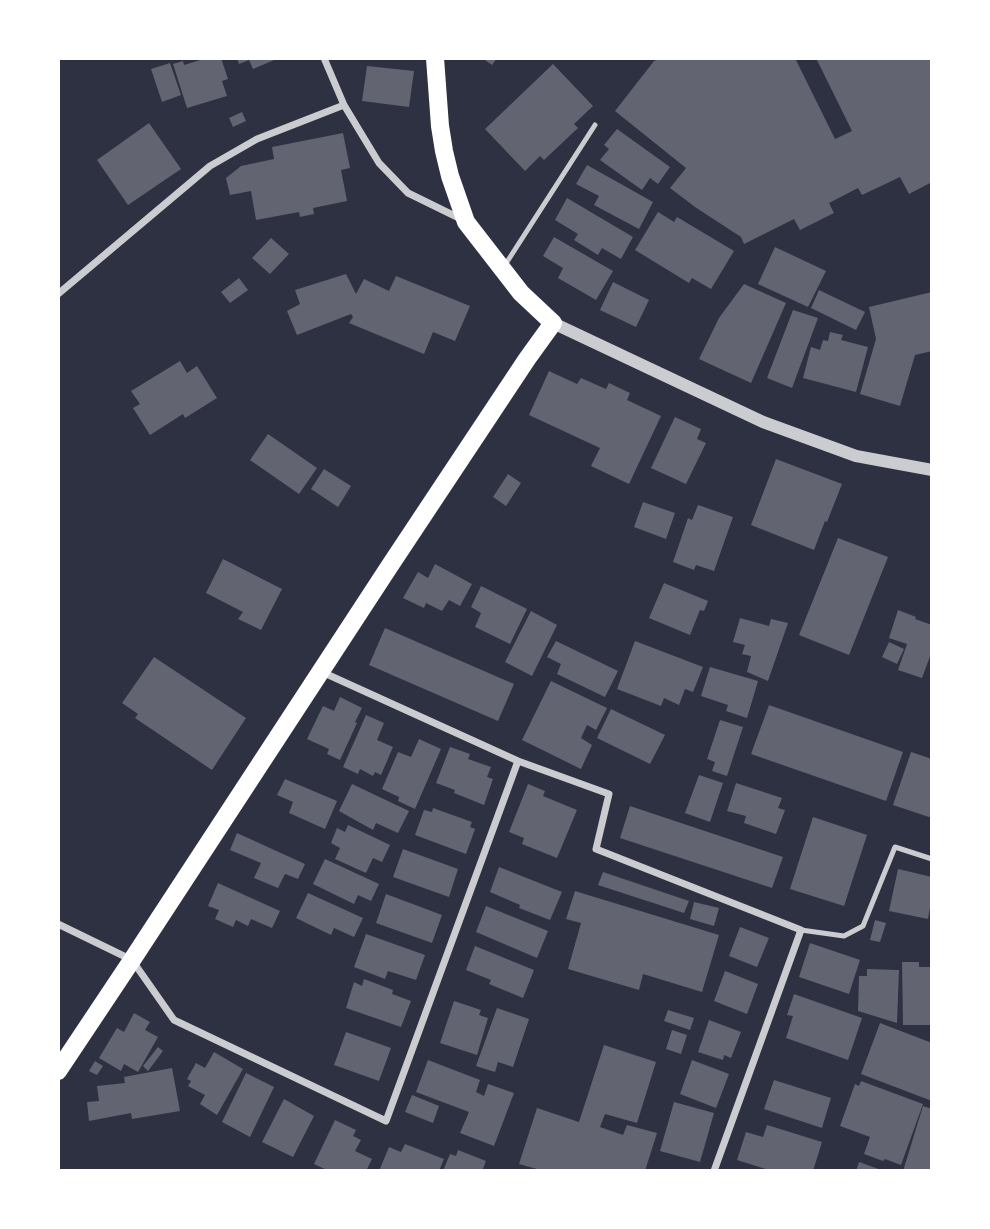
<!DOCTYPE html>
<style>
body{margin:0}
#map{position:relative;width:990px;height:1229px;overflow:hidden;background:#2d3142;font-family:Helvetica,sans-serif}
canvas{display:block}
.frame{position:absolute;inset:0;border:60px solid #fff;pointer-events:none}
</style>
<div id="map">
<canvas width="990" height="1229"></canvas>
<div class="frame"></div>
</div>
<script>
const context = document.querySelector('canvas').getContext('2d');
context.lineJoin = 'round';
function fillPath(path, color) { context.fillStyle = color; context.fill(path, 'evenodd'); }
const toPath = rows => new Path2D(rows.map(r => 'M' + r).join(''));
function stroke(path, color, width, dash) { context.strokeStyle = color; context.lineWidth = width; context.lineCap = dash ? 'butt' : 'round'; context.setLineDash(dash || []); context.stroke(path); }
fillPath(toPath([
 [207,58,221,58,228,79,222,81,227,96,187,108,173,64,183,61,184,65],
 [237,58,279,58,253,69,249,60,239,64],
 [482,58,497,58,492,65],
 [662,58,795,58,835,139,852,131,816,58,932,58,932,182,909,194,900,177,862,195,858,188,829,203,834,213,800,230,794,219,744,244,741,237,695,207,670,188,686,168,615,111,654,61],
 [170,63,181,95,162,102,151,69],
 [553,64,593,106,574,124,578,128,544,160,540,156,525,171,485,129],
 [367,66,414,71,409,107,362,101],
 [242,112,246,121,233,127,229,118],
 [149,123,181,169,128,205,97,160],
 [617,129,670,167,658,184,650,178,642,190,600,160,609,149,604,145],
 [343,133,350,168,341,170,347,201,313,208,314,214,300,217,299,212,256,220,251,191,230,195,226,178,241,166,274,159,272,147],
 [587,165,653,202,639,229,594,205,599,196,576,184],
 [567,198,633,237,621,259,602,248,598,255,574,240,578,234,555,220],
 [658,212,674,222,677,217,734,251,711,289,692,278,689,283,635,250],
 [554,237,613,271,596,300,558,278,563,268,543,256],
 [271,238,289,254,270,274,252,258],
 [775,247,826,271,808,307,758,284],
 [346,274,356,294,364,279,389,291,396,276,470,306,455,341,433,332,424,354,349,323,353,317,351,314,297,335,287,311,300,304,295,290],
 [239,278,248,290,230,303,221,292],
 [613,282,649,300,636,327,600,310],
 [744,284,786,303,751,383,699,359,719,318],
 [819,290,865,312,856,330,811,308],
 [932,292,932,351,915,355,900,406,860,394,876,339,869,307],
 [793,310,818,318,792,388,767,378],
 [830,332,843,335,841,340,868,347,856,392,803,378,811,347,820,350,823,340,828,341],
 [180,361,187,373,197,366,217,398,185,418,183,414,150,435,133,408,140,404,131,391],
 [549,371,577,384,581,378,606,389,609,383,630,393,627,400,661,416,629,484,591,466,600,448,529,415],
 [675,417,701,429,697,439,706,443,686,484,651,468],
 [268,434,317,468,299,494,250,460],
 [776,459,842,484,827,522,825,521,814,550,751,525],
 [324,469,351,486,338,507,311,489],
 [508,474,521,483,506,506,493,497],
 [643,502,675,513,666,539,634,527],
 [698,505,733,517,714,571,696,565,694,570,673,562,688,518,692,520],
 [838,538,888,557,849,655,799,635],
 [223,559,282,589,261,630,238,619,243,612,206,593],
 [435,564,472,584,460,606,449,600,442,611,426,603,424,608,403,598,418,572,428,578],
 [664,583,708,601,704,611,700,610,690,635,649,618],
 [481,586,527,609,510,644,475,627,481,613,471,607],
 [898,610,916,617,915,619,932,625,932,651,922,678,898,670,907,644,889,638],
 [531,611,557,625,532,676,505,662],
 [740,618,769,626,771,619,788,623,768,681,747,672,751,656,742,654,745,645,733,642],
 [385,628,514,684,498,721,369,665],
 [556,641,618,671,605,697,557,674,561,664,547,657],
 [635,641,703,667,693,692,685,689,679,705,664,698,661,706,617,689],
 [889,642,904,649,897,664,882,657],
 [154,657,246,718,212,770,135,718,138,714,122,703],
 [710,667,758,681,747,718,726,711,728,705,701,696],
 [551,681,607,708,596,730,587,725,581,738,592,745,581,769,522,740],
 [340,697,362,708,355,722,357,723,340,760,327,754,329,749,307,739,323,706,334,711],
 [769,705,903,752,886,801,751,754],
 [611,709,665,735,650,764,597,738],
 [366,715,384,723,377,740,393,747,381,775,375,772,373,776,360,769,358,774,343,767],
 [720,720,743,727,727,776,712,771,715,762,707,759],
 [419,739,441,749,415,809,398,801,399,797,382,789,398,752,411,757],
 [450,747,470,754,468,759,491,767,487,777,493,779,484,805,454,793,455,790,436,783],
 [911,752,932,759,932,818,893,805],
 [699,775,723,783,710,822,685,813],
 [285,779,337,801,325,829,289,813,293,802,277,795],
 [736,783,782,798,778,808,785,810,776,834,744,823,746,816,727,811],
 [352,784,409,811,398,833,376,823,373,830,339,811],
 [528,784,545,791,543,796,577,810,557,858,522,844,524,838,509,832],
 [630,806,783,857,772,888,620,838],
 [433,808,472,822,470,827,475,829,466,854,415,835,424,810,432,812],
 [813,817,867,835,844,906,790,889],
 [348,825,390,845,382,862,373,858,366,873,335,859,340,848,331,843,337,828,345,832],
 [237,833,305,864,298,879,285,874,278,888,254,878,261,863,230,850],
 [403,849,458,869,449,897,393,877],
 [325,859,379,884,371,901,358,895,354,904,313,884],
 [499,867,562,892,550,920,519,908,520,905,490,892],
 [898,869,932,877,932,897,928,919,889,911],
 [603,872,689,901,684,913,598,885],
 [218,883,280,911,272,928,251,919,248,926,236,920,233,927,215,919,219,910,208,906],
 [575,891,719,935,702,992,643,974,639,990,568,969,581,923,566,919],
 [308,893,363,918,354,937,334,928,331,935,296,918],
 [386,894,442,915,432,943,376,923],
 [694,902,719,908,714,926,690,919],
 [486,906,548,931,537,958,476,932],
 [875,920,886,923,880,942,870,940],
 [740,927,769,938,757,967,729,956],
 [366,934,425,955,416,980,388,971,385,979,354,967],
 [810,943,860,960,849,994,799,977],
 [475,946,534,970,523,998,489,984,491,980,466,970],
 [902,962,919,962,919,967,932,967,932,1025,903,1025],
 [867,969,899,970,897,1023,858,1011,859,976,867,976],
 [725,971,758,984,747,1014,714,1001],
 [364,979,393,990,392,994,411,1001,401,1027,346,1008,354,982,362,986],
 [794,994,862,1018,848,1060,786,1038,793,1016,787,1015],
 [454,1001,481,1010,479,1015,488,1018,477,1055,440,1043],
 [497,1008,529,1019,513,1067,498,1062,495,1072,476,1066],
 [668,1010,694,1018,690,1030,664,1021],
 [134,1013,150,1022,145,1030,158,1037,138,1072,124,1064,121,1071,99,1058,117,1028,124,1032],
 [709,1020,741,1032,731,1058,724,1055,723,1060,698,1052],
 [880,1023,932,1043,932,1101,861,1074],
 [672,1030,687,1035,681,1054,666,1049],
 [346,1032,391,1048,379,1081,334,1065],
 [604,1045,656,1062,637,1123,605,1114,600,1127,623,1135,627,1125,657,1133,645,1171,544,1171,519,1164,537,1108,579,1122],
 [158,1047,163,1051,148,1071,143,1066],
 [214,1052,243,1069,217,1115,200,1104,205,1095,188,1086,191,1081,187,1079,196,1063,205,1068],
 [428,1060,480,1080,476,1092,484,1096,488,1084,514,1093,494,1146,460,1133,469,1112,416,1092],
 [692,1060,729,1074,716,1108,680,1094],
 [95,1061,103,1066,97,1075,89,1071],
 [172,1068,180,1111,132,1119,131,1113,89,1121,87,1102,99,1101,97,1086,125,1083,124,1077],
 [246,1073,274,1087,250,1137,222,1122],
 [774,1080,831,1098,822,1128,764,1109],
 [861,1081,923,1104,901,1165,885,1159,883,1161,864,1154,870,1137,840,1126,855,1084,859,1086],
 [412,1095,439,1106,433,1123,405,1112],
 [284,1099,314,1116,293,1157,262,1142],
 [674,1102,714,1113,700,1162,660,1151],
 [923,1106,932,1109,932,1171,903,1171],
 [335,1120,356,1130,353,1136,361,1140,355,1151,372,1159,366,1171,329,1171,314,1164],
 [767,1125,822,1142,813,1171,772,1171,737,1160,746,1132,763,1137],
 [405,1144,444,1159,439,1171,379,1171,389,1147,401,1152],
 [458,1150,486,1161,482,1171,443,1171,450,1154,456,1156],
 [859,1162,884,1171,856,1171]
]), '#626471');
stroke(toPath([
 [505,265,595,125],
 [801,930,844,936,863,926,895,847,932,859]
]), '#caccd0', 5);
stroke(toPath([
 [324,58,344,105,379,163,408,193,461,219],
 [58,294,210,166,257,139,344,105],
 [322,672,518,761,609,794,596,849,801,930,714,1171],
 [58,924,132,960,174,1020,386,1121,518,761]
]), '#caccd0', 7);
stroke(toPath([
 [553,323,763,422,856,456,932,470]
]), '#caccd0', 12);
stroke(toPath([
 [58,1071,132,960,389,567,527,359,553,323,521,293,466,222,450,176,444,151,440,126,435,58]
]), '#fff', 18);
</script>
